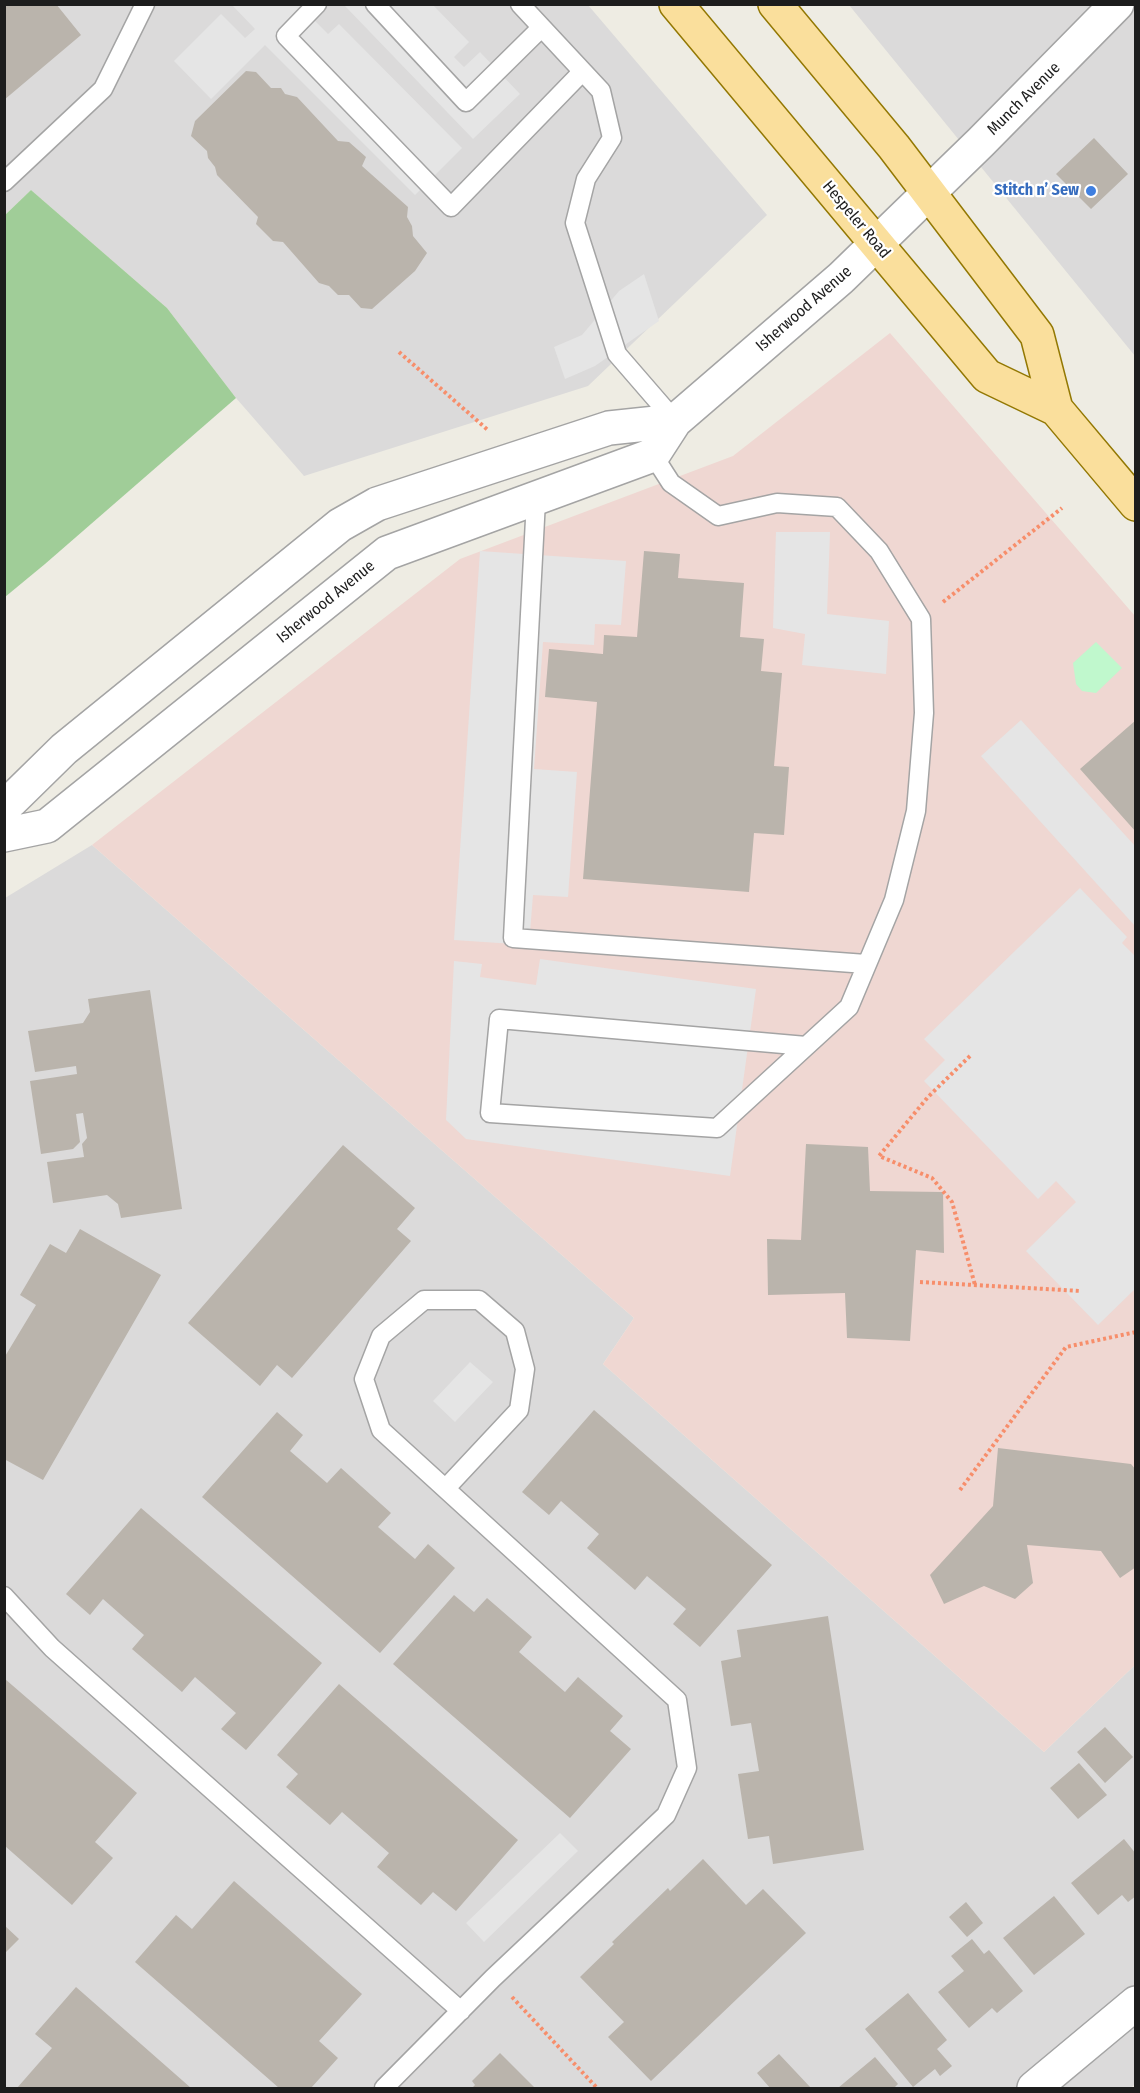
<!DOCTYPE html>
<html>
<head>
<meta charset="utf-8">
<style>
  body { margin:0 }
  #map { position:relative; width:1140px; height:2093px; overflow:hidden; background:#eeece3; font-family:"Fira Sans Condensed",sans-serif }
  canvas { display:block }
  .frame { position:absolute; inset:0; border:6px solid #1d1d1d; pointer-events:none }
</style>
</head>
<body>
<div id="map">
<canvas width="1140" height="2093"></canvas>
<div class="frame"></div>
</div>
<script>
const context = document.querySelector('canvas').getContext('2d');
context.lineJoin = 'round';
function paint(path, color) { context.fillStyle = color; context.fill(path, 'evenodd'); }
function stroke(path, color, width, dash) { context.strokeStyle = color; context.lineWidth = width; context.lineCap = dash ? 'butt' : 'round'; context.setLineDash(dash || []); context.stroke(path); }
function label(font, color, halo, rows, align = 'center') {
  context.font = font + ' "Fira Sans Condensed",sans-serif'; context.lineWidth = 4.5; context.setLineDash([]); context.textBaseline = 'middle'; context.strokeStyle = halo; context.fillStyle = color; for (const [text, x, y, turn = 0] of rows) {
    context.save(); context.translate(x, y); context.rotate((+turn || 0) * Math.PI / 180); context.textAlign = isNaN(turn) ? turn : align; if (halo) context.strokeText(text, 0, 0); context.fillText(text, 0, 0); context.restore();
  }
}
const residential = new Path2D(`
  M5 4 588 5 767 215 588 386 304 476 236 398 167 308 31 190 5 215Z
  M849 5H1135V356Z
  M92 845 634 1318 603 1364 1044 1752 1135 1665V2084L1131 2088H5V898Z`);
const commercial = new Path2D(`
  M890 333 1135 616V1665L1044 1752 603 1364 634 1318 92 845 460 559 733 456Z`);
const forest = new Path2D(`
  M31 190 167 308 236 398 45 564 5 597V215Z`);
const park = new Path2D(`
  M1096 642 1122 668 1096 693 1082 691 1076 684 1073 663Z`);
const parking = new Path2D(`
  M232 5H316L308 14 328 34 339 24 462 148 415 195 265 45 211 99 174 61 221 14 245 38 255 29Z
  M344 5H433L469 42 454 57 464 67 480 52 520 94 473 139Z
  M644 274 659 321 595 366 565 379 554 347 582 335 619 291Z
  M776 532H830L827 614 889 621 886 674 802 665 805 634 773 628Z
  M480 551 626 561 621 625 595 624 594 645 543 642 534 769 577 772 568 897 533 895 529 945 454 940Z
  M1021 720 1135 846V926L981 756Z
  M1080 888 1127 937 1122 943 1136 957 1135 1289 1098 1325 1026 1251 1076 1202 1056 1181 1038 1199 924 1081 945 1060 924 1039Z
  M540 959 756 989 730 1176 466 1139 446 1120 454 961 482 964 480 977 536 985Z
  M470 1362 493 1382 455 1422 433 1401Z
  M560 1833 578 1851 484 1942 466 1923Z`);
const building = new Path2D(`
  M4 4H56L81 35 4 100Z
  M246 71 256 72 271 88H281L285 94 297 97 338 141 349 142 366 157 362 166 408 207 407 217 412 226 413 236 427 253 415 271 372 309 361 308 349 295H338L329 286 319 283 283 242 273 241 256 224 258 217 217 175 215 167 208 158 207 151 191 136 195 121Z
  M1094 138 1128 174 1091 209 1056 174Z
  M644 551 680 554 678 578 744 583 740 637 764 639 761 671 782 673 774 766 789 767 784 835 754 833 749 892 583 879 597 702 545 697 549 649 603 654 604 635 637 637Z
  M1136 720V832L1080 769Z
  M150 990 182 1209 121 1218 118 1204 107 1195 53 1203 47 1162 84 1157 82 1144 87 1138 83 1113 76 1114 80 1142 73 1149 41 1154 30 1081 77 1074 76 1066 35 1072 28 1031 83 1023 90 1012 88 999Z
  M806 1144 868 1147 870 1191 943 1192 944 1253 916 1250 910 1341 847 1338 845 1293 768 1295 767 1239 801 1240Z
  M343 1145 415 1208 397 1229 411 1241 292 1378 277 1365 260 1386 188 1323Z
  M80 1229 161 1275 43 1480 4 1459V1358L36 1305 20 1295 50 1244 66 1253Z
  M594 1410 772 1565 700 1647 673 1624 686 1609 647 1576 635 1590 587 1548 599 1534 561 1501 549 1515 522 1492Z
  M277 1412 303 1435 290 1451 327 1483 341 1468 391 1513 378 1527 415 1559 428 1544 455 1568 380 1653 202 1497Z
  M998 1448 1131 1464 1136 1470V1567L1120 1578 1101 1551 1027 1545 1033 1583 1015 1599 984 1586 944 1604 930 1575 993 1506Z
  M141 1508 322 1663 246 1750 221 1729 236 1713 195 1677 182 1692 132 1649 144 1635 103 1599 90 1615 66 1594Z
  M454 1595 474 1612 487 1598 532 1637 519 1652 565 1692 578 1677 623 1716 610 1731 631 1749 570 1818 393 1664Z
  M828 1616 864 1850 773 1864 769 1836 748 1839 738 1774 759 1771 751 1723 731 1726 721 1661 741 1657 737 1630Z
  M5 1679 137 1793 95 1842 113 1858 72 1905 5 1846Z
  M339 1684 518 1840 456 1911 433 1892 421 1905 377 1867 389 1853 342 1812 330 1825 286 1787 298 1774 277 1755Z
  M1105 1727 1133 1757 1105 1783 1077 1752Z
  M1079 1763 1107 1795 1078 1819 1050 1788Z
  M1124 1839 1136 1854V1896L1128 1902 1122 1895 1098 1915 1071 1883Z
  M703 1859 746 1905 763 1889 806 1933 651 2081 608 2037 624 2022 580 1977 614 1944 612 1942 668 1888 670 1891Z
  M234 1881 362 1994 319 2041 338 2058 311 2088H279L135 1962 176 1915 192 1929Z
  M1054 1896 1085 1934 1034 1975 1003 1938Z
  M966 1902 983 1923 967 1937 949 1917Z
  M4 1925 19 1939 4 1954Z
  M972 1939 984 1954 989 1950 1023 1991 997 2013 992 2008 969 2028 938 1992 964 1971 951 1956Z
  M76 1987 191 2088H17L52 2048 35 2034Z
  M908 1993 947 2040 937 2049 952 2066 940 2076 935 2069 913 2087 865 2029Z
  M500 2053 535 2088H472L475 2085 472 2081Z
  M779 2054 811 2088H770L757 2073Z
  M875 2057 898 2084 894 2088H838Z`);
const path = new Path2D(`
  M399 352 489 431
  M943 602 1062 508
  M970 1056 928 1097 879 1156 932 1178 952 1202 975 1285
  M920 1282 1081 1291
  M960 1490 1066 1347 1136 1332
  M512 1997 597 2088`);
const lane = new Path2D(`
  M317 4 286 36 451 207 582 72
  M375 4 466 102 541 28
  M520 4 601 91 612 138 586 179 575 223 617 354 675 421
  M4 182 103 89 145 4
  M653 455 671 483 718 516 777 503 837 507 879 551 921 619 924 713 916 811 894 900 849 1007 717 1128 490 1113 499 1019 806 1046
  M536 500 513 938 866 964
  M4 1596 52 1648 461 2011
  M384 2088 493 1978 666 1815 687 1768 677 1700 381 1430 364 1379 381 1336 424 1300H479L515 1331 525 1369 519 1410 446 1488`);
const street = new Path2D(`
  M4 806 11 801 64 749 340 525 377 504 609 428 675 421
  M4 835 47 826 387 553 653 455 675 421 841 278 981 142 1117 4
  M1034 2088 1136 2003`);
const primary = new Path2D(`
  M676 4 987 376 1056 409 1136 504
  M775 4 894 147 1037 335 1056 409`);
const markers = [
  [1091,191,6,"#3f7fe0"]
];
const streetNames = [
  ["Munch Avenue",1024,99,-45],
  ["Hespeler Road",856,220,50],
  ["Isherwood Avenue",804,309,-41],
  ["Isherwood Avenue",326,602,-39]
];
const shopNames = [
  ["Stitch n’ Sew",1079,191]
];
paint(residential, '#dbdada');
paint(commercial, '#efd7d2');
paint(forest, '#a0cd98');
paint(park, '#c0f8cd');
paint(parking, '#e5e5e5');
paint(building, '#bab4ac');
stroke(lane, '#a4a4a4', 21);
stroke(street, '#a4a4a4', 36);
stroke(primary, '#937803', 36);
stroke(path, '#f78e6b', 4, [3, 3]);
stroke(lane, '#fff', 18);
stroke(street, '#fff', 33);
stroke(primary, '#fadf9c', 33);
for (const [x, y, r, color] of markers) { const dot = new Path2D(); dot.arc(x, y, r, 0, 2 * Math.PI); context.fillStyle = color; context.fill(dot); stroke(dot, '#fff', 2); }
label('16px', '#1d1d1d', '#fff', streetNames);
label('bold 16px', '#366cbe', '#fff', shopNames, 'right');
</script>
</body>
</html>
